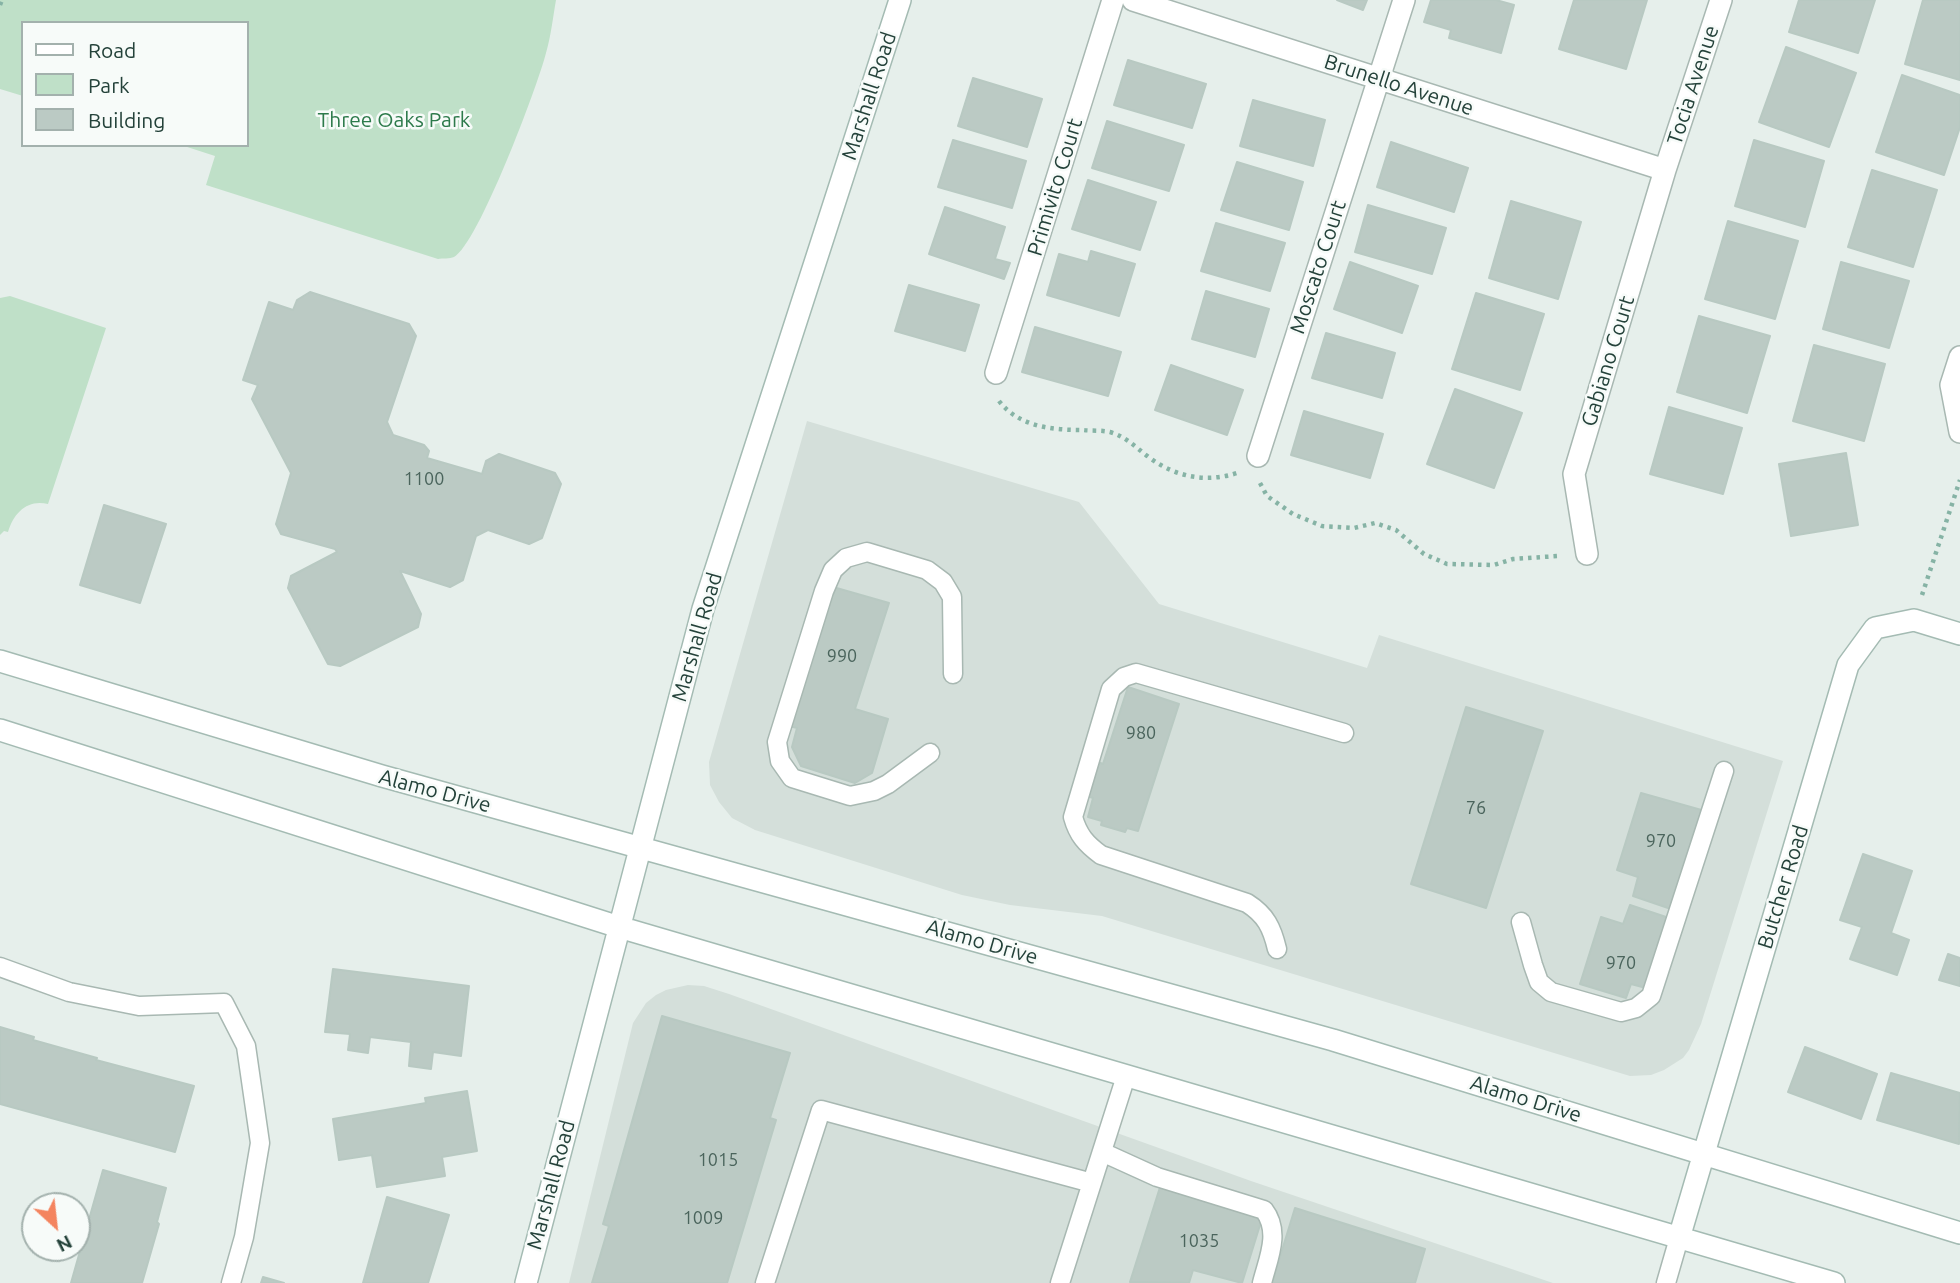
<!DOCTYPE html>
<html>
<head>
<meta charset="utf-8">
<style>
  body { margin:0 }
  #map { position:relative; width:1960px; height:1283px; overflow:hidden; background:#e6efeb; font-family:Ubuntu,sans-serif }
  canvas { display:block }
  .legend { position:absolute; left:21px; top:21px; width:228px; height:126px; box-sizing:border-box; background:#f7fbf9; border:2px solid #a3b1ad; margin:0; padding:9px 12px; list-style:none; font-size:21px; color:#24423a }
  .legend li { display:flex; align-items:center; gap:14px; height:35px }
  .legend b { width:35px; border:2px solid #a3b1ad }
  .north { position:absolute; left:21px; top:1192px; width:70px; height:70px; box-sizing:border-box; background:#f7fbf9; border:2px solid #a3b1ad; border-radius:50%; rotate:153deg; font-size:19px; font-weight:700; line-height:28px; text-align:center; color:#24423a }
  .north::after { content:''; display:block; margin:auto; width:24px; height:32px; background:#f4845f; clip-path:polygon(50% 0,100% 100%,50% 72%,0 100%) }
</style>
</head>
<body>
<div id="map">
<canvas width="1960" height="1283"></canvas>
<ul class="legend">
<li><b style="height:9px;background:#fff"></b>Road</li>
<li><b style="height:19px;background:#bfe0c8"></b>Park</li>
<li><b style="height:19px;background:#bbcac4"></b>Building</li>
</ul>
<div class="north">N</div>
</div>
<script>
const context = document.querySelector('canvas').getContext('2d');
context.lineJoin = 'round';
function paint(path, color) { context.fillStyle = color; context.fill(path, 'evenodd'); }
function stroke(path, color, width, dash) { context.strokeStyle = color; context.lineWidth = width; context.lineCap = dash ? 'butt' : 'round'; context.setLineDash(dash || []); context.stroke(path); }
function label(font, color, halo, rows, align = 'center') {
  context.font = font + ' Ubuntu,sans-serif'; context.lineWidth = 5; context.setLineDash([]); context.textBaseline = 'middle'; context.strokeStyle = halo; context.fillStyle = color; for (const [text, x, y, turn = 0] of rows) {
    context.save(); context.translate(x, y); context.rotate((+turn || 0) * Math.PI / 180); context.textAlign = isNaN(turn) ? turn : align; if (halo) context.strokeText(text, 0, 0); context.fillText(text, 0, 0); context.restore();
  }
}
const built = new Path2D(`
  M807 421 1079 502 1159 604 1367 668 1379 635 1783 761 1701 1024 1689 1050 1683 1058 1664 1070 1651 1075 1630 1076 1102 916 1010 905 962 895 755 830 732 818 719 802 710 785 709 762Z
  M688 985 704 986 729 994 1251 1181 1553 1283H569L633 1023 646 1003 656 995 666 990Z`);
const green = new Path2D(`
  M0 0H556C553 17 551 36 546 53 538 85 478 245 454 257 450 259 442 258 438 259L206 185 215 156 181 145H247V23H23V96L0 89Z
  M10 296 106 328 48 504C28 499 14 512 8 532L4 531 0 535V298Z`);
const building = new Path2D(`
  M1337 0H1367L1363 10Z
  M1431 0H1496L1514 5 1501 53 1449 38 1451 30 1424 22Z
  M1574 0H1647L1626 69 1559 49Z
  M1799 0H1875L1858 53 1789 32Z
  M1923 0H1960V80L1905 64Z
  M1786 47 1856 73 1829 147 1759 122Z
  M1128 60 1206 84 1192 128 1114 105Z
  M1902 75 1960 95V127L1944 175 1876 152Z
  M973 78 1042 99 1027 147 958 126Z
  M1253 100 1325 120 1313 166 1240 146Z
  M1107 121 1184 145 1169 191 1092 168Z
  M953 140 1026 161 1012 208 938 187Z
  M1754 140 1824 161 1805 227 1735 206Z
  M1391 142 1468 168 1454 212 1377 187Z
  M1237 162 1303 182 1289 230 1221 210Z
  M1872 170 1937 190 1913 267 1848 247Z
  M1088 180 1156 202 1140 250 1072 229Z
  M1511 201 1581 222 1558 299 1489 278Z
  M1368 205 1446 228 1432 274 1355 252Z
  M945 207 1005 227 995 259 1010 263 1004 279 929 254Z
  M1728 221 1798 241 1775 319 1705 299Z
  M1216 223 1285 243 1270 291 1201 271Z
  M1091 251 1135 264 1119 316 1047 295 1059 254 1088 262Z
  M1350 262 1418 286 1402 333 1334 309Z
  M1841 262 1909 281 1889 348 1823 329Z
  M909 285 979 305 965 351 895 331Z
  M1206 291 1269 309 1255 357 1192 339Z
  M310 292 409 324 416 336 387 422 393 435 424 445 429 451 427 458 482 474 486 461 499 454 555 473 561 484 542 538 529 544 488 530 476 536 463 580 450 587 400 571 421 614 418 627 340 666 328 664 288 588 291 576 337 552 335 549 281 534 276 524 291 473 252 399 258 385 243 380 269 302 293 310 297 300Z
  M1476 293 1544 314 1520 390 1452 369Z
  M1699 316 1770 336 1747 413 1677 392Z
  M1035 327 1121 352 1108 396 1022 372Z
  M1326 333 1395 353 1382 398 1312 378Z
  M1814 345 1885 364 1864 441 1793 421Z
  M1171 365 1243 390 1227 435 1155 410Z
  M1455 389 1522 413 1494 488 1427 464Z
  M1669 407 1742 428 1723 494 1650 474Z
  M1304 411 1383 434 1370 478 1291 455Z
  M1846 453 1858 525 1791 536 1779 464Z
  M104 505 166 524 140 603 80 585Z
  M833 587 889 603 855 709 888 719 872 773 855 783 801 766 792 747 797 728 789 726Z
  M1128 687 1179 704 1138 831 1127 828 1125 832 1101 825 1102 821 1088 817 1093 798 1087 796 1098 762 1103 764Z
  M1466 707 1543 731 1486 908 1411 884Z
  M1641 793 1705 811 1674 910 1633 896 1638 877 1617 870Z
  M1863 854 1912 871 1891 933 1909 940 1897 975 1850 959 1862 927 1840 920Z
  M1630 905 1672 919 1646 988 1631 984 1626 998 1580 984 1601 917 1623 924Z
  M1948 954 1960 958V986L1939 980Z
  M333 969 469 986 461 1056 433 1052 431 1069 409 1066 411 1042 370 1037 368 1053 348 1050 350 1034 325 1032Z
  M662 1016 790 1053 770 1118 776 1120 727 1283H592L609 1226 603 1224Z
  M0 1027 34 1037 33 1040 97 1058 96 1060 194 1086 175 1152 0 1104Z
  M1805 1047 1877 1074 1861 1119 1788 1092Z
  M1891 1073 1960 1093 1959 1144 1877 1120Z
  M467 1091 477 1151 442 1157 445 1176 377 1187 372 1155 339 1160 333 1119 426 1103 425 1098Z
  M103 1170 166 1188 157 1222 159 1224 142 1283H71Z
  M1162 1181 1264 1212 1242 1283 1193 1270 1189 1283 1130 1282Z
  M387 1197 449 1215 428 1283H363Z
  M1295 1208 1425 1249 1415 1283H1272Z
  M263 1277 284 1283H261Z`);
const path = new Path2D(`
  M0 5 2 0
  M999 401C1019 427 1052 430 1083 430 1091 431 1101 430 1110 432 1127 437 1136 448 1150 458 1176 477 1206 483 1237 473
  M1260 483 1267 496 1293 514 1322 526 1354 528 1375 523 1396 530 1424 554 1447 564 1494 565 1513 559 1558 556
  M1922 595 1960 480`);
const lane = new Path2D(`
  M930 753 888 784 874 791 850 796 792 778 780 761 777 742 824 591 833 570 846 558 867 552 927 570 943 582 952 597 953 674
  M1521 922 1533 965 1539 982 1551 992 1621 1012 1636 1008 1651 996 1724 771
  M1277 949C1272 928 1266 915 1247 903L1101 855C1086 844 1078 835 1073 817L1111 689 1124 677 1136 673 1344 733
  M0 967 69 992 139 1006 224 1003 246 1046 260 1143 244 1237 231 1283
  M1102 1152 1157 1177 1264 1210C1281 1232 1268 1259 1262 1283
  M765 1283 821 1110 1092 1183
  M1060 1283 1126 1076
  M1666 1283 1679 1238`);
const street = new Path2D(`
  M1133 0 1665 170
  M1960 357 1951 385 1960 432
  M996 373 1113 0
  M1258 456 1404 0
  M1587 554 1574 474 1665 170 1721 0`);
const secondary = new Path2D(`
  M0 661 382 776 1333 1040 1960 1233
  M0 730 619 927 1834 1283
  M1679 1238 1848 665 1875 628 1914 620 1960 634
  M526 1283 703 609 900 0`);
const numberNames = [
  ["1100",424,479],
  ["990",842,656],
  ["980",1141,733],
  ["76",1476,808],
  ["970",1661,841],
  ["970",1621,963],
  ["1015",718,1160],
  ["1009",703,1218],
  ["1035",1199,1241]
];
const streetNames = [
  ["Brunello Avenue",1399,85,18],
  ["Tocia Avenue",1693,85,-72],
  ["Marshall Road",869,96,-72],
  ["Primivito Court",1055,187,-73],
  ["Moscato Court",1318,267,-72],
  ["Gabiano Court",1608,361,-73],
  ["Marshall Road",697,637,-74],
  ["Alamo Drive",435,791,15],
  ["Butcher Road",1783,887,-73],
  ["Alamo Drive",982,942,16],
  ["Alamo Drive",1526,1099,17],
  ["Marshall Road",551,1185,-75]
];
const parkNames = [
  ["Three Oaks Park",394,120]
];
paint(built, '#d4dfda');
paint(green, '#bfe0c8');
paint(building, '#bbcac4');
stroke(building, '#b8c9c2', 2);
stroke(lane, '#a8b8b2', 21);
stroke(street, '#a8b8b2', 24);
stroke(secondary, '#a4bbb3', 24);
stroke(path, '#86b3a5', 4.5, [3.5, 5]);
stroke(lane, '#fff', 18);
stroke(street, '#fff', 21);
stroke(secondary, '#fff', 21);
label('18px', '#4a645c', null, numberNames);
label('21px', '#24423a', '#f7fbf9', streetNames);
label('21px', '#2d7a4b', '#f7fbf9', parkNames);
</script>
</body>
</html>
